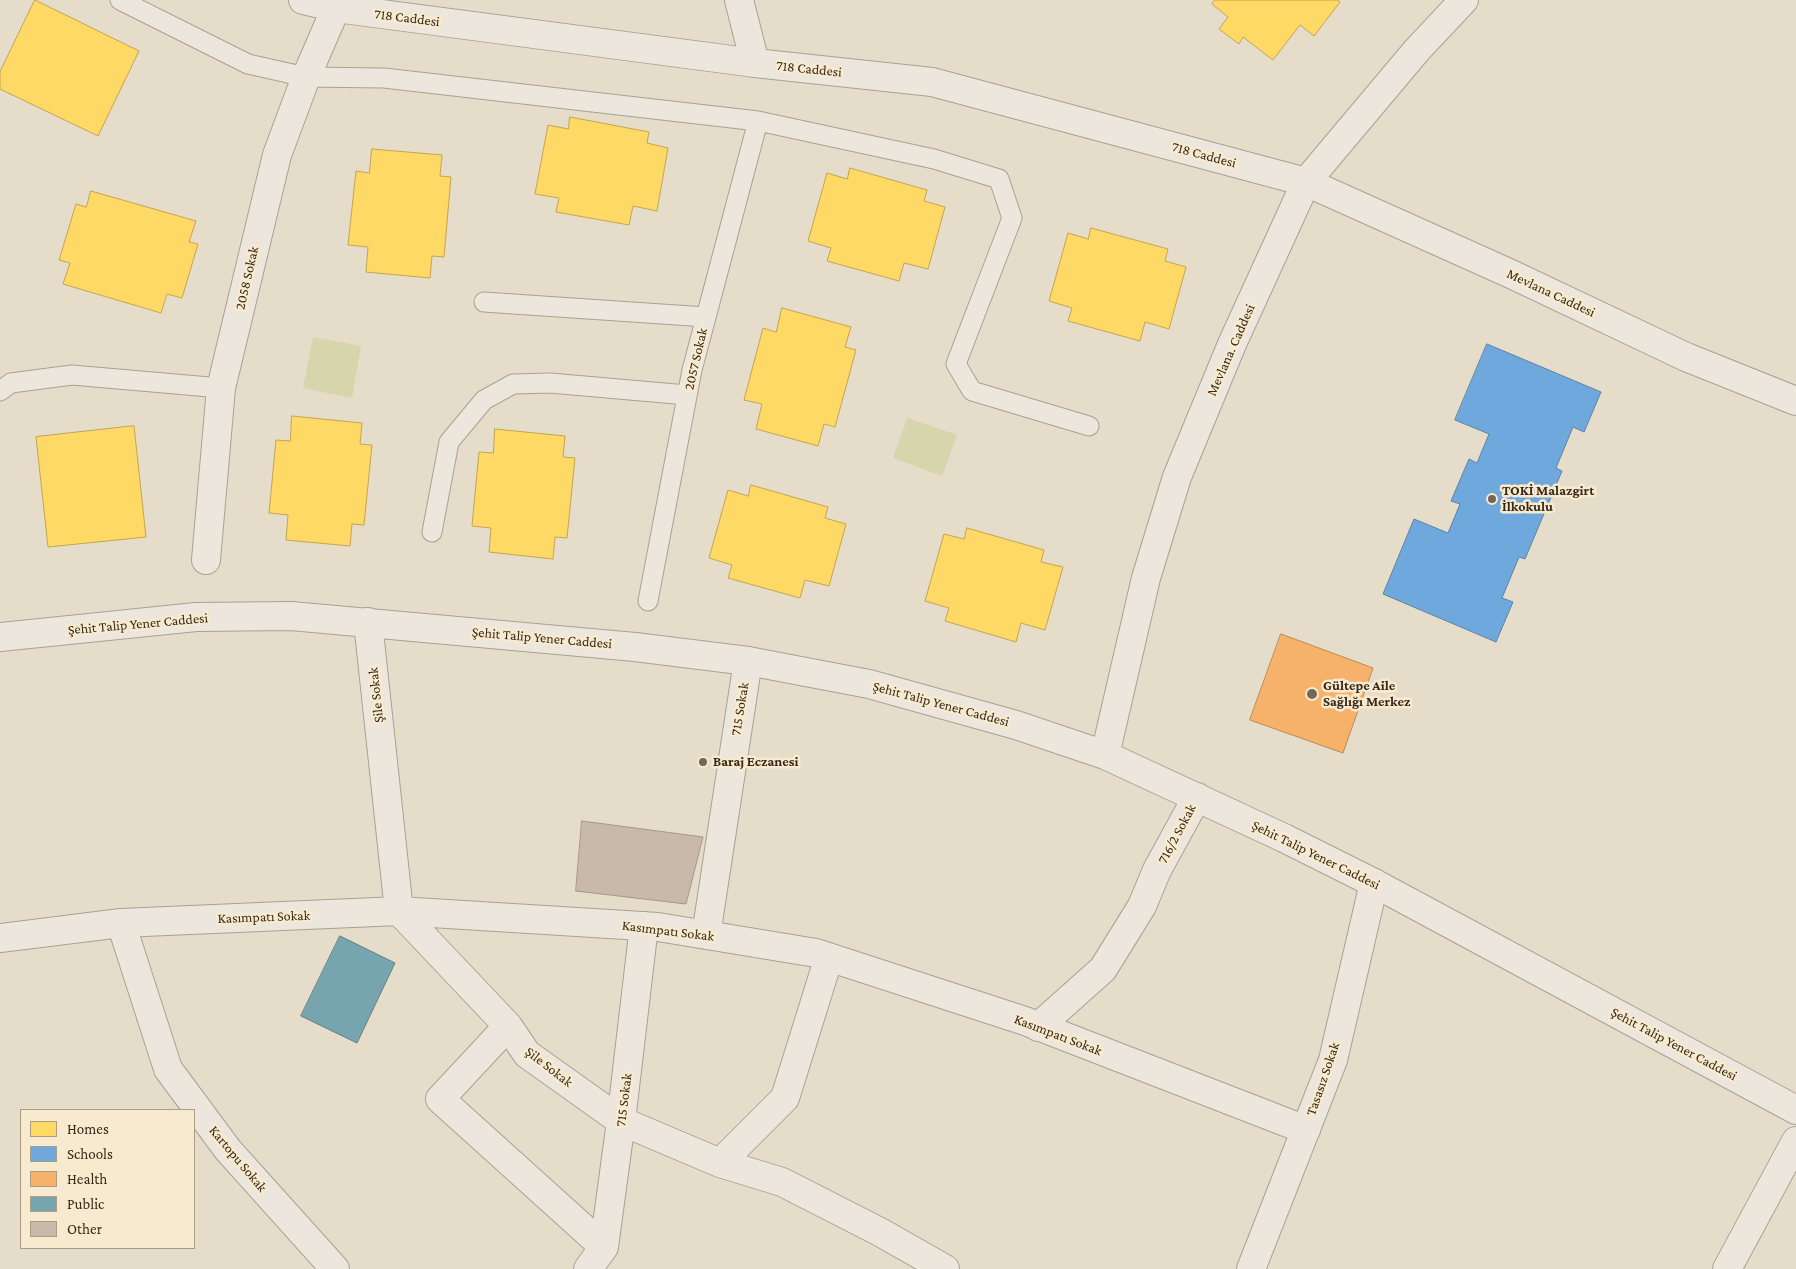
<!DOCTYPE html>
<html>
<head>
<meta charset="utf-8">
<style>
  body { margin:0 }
  #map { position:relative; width:1796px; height:1269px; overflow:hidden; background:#e5dcca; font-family:"Crimson Pro",serif }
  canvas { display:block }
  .legend { position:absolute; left:20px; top:1109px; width:175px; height:140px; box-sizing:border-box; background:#f8eace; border:1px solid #ab9c86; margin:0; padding:6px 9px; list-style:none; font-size:15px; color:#38281b }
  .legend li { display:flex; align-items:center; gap:10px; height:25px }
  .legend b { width:25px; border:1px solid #ab9c86 }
</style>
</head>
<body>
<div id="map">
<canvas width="1796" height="1269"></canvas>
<ul class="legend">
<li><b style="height:14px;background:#ffd966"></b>Homes</li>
<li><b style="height:14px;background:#6fa8dc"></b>Schools</li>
<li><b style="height:14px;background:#f6b26b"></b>Health</li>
<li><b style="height:14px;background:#76a5af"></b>Public</li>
<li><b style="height:14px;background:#c9b9aa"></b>Other</li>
</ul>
</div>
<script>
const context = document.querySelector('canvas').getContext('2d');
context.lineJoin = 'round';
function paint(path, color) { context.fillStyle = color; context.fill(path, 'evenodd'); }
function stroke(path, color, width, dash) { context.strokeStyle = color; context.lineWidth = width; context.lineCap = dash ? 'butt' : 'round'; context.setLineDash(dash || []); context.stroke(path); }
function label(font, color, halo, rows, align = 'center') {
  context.font = font + ' "Crimson Pro",serif'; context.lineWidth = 5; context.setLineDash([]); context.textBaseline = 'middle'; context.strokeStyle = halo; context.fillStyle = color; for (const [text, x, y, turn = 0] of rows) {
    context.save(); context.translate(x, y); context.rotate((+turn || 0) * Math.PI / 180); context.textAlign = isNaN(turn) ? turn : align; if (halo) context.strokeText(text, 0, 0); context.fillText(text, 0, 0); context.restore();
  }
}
const green = new Path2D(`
  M313 337 361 346 352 398 303 388Z
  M907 418 957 435 942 476 893 458Z`);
const homes = new Path2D(`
  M35 0 139 51 98 136 0 89V72Z
  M1215 0H1338L1340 2 1314 36 1300 25 1273 60 1243 37 1239 44 1219 29 1228 17 1212 4Z
  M570 117 649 132 647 143 668 148 657 211 633 206 629 225 556 212 559 198 535 194 548 125 568 129Z
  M372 149 442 155 440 176 451 177 444 257 432 256 430 278 366 272 368 247 348 245 356 171 369 173Z
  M850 168 927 190 924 201 945 207 928 269 904 263 899 281 827 261 831 248 808 241 827 173 847 179Z
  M91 191 196 221 189 242 198 244 182 298 167 294 161 313 63 284 70 263 59 260 76 204 86 207Z
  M1091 228 1168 249 1165 261 1186 267 1169 329 1145 322 1140 341 1068 321 1072 308 1049 301 1068 233 1088 239Z
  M782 308 851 327 845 347 856 350 835 427 824 424 818 446 756 429 762 404 744 400 763 328 776 332Z
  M292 416 362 423 360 444 372 445 364 525 352 524 350 546 286 540 288 515 269 513 276 440 290 441Z
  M134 426 146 537 48 547 36 437Z
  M495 429 565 436 563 457 575 458 567 538 555 537 553 559 489 552 491 528 472 526 479 452 493 453Z
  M751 485 828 507 825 518 846 524 829 586 805 580 800 598 728 578 732 565 709 558 728 490 748 496Z
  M967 528 1044 550 1041 562 1063 567 1045 630 1021 623 1016 642 945 621 949 608 925 601 944 534 964 539Z`);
const schools = new Path2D(`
  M1487 344 1601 392 1584 432 1573 427 1556 468 1562 471 1525 559 1519 557 1502 598 1513 602 1496 642 1383 594 1414 519 1448 533 1460 504 1451 501 1469 459 1477 463 1489 434 1455 420Z`);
const health = new Path2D(`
  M1281 634 1373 668 1343 753 1250 720Z`);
const public = new Path2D(`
  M340 936 395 963 357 1043 301 1016Z`);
const building = new Path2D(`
  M582 821 703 837 686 904 576 891Z`);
const service = new Path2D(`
  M120 0 248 64 306 77 384 78 758 121 934 159 999 179 1012 218 956 364 972 391 1089 426
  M484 302 706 317
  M0 391 11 383 72 375 221 388
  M432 532 449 442 484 400 513 384 550 383 687 395
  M648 601 692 370 758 121`);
const minor = new Path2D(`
  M739 0 755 63
  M206 560 221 388 277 155 306 77 336 8
  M368 622 399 911 508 1026 527 1054 621 1121 720 1163 782 1182 880 1232 945 1269
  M121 923 168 1069 228 1150 335 1269
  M706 935 748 661
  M0 938 121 923 399 911 658 927 816 953 1025 1021 1306 1130
  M508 1026 440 1099 604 1247
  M1038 1027 1103 969 1142 906 1157 870 1197 797
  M720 1163 785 1098 829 957
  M588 1269 604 1247 621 1121 644 926
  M1251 1269 1333 1060 1374 883
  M1727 1269 1796 1141`);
const tertiary = new Path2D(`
  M303 0 336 8 755 63 932 82 1306 182 1511 274 1686 357 1796 401
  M0 637 196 617 291 616 635 647 748 661 869 684 1016 725 1105 755 1284 838 1374 883 1796 1110
  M1105 755 1146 578 1177 477 1232 344 1306 182 1417 50 1464 0`);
const markers = [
  [1492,499,5,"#756758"],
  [1312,694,6,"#756758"],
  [703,762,5,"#756758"]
];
const streetNames = [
  ["718 Caddesi",407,18,7],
  ["718 Caddesi",809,69,6],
  ["718 Caddesi",1204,155,15],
  ["2058 Sokak",247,278,-77],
  ["Mevlana Caddesi",1551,293,25],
  ["Mevlana. Caddesi",1231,350,-66],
  ["2057 Sokak",696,359,-77],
  ["Şehit Talip Yener Caddesi",138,624,-5],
  ["Şehit Talip Yener Caddesi",542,638,5],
  ["Şile Sokak",376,695,-96],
  ["Şehit Talip Yener Caddesi",941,704,15],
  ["715 Sokak",740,709,-81],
  ["716/2 Sokak",1177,834,-62],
  ["Şehit Talip Yener Caddesi",1316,855,26],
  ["Kasımpatı Sokak",264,917,-2],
  ["Kasımpatı Sokak",668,931,7],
  ["Kasımpatı Sokak",1058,1035,21],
  ["Şehit Talip Yener Caddesi",1674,1044,28],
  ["Şile Sokak",549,1067,38],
  ["Tasasız Sokak",1323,1079,-71],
  ["715 Sokak",624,1100,-83],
  ["Kartopu Sokak",238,1159,50]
];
const poiNames = [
  ["TOKİ Malazgirt",1502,491],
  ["İlkokulu",1502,507],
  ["Gültepe Aile",1323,686],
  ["Sağlığı Merkez",1323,702],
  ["Baraj Eczanesi",713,762]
];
paint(green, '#d6d5ab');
paint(homes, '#ffd966');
stroke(homes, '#c3a450', 1);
paint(schools, '#6fa8dc');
stroke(schools, '#5e82a2', 1);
paint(health, '#f6b26b');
stroke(health, '#bd8953', 1);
paint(public, '#76a5af');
stroke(public, '#638083', 1);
paint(building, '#c9b9aa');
stroke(building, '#a59789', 1);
stroke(service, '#aaa193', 21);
stroke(minor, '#aaa193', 30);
stroke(tertiary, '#aaa193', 30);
stroke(service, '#ece6dc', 19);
stroke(minor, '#ece6dc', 28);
stroke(tertiary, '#ece6dc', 28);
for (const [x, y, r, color] of markers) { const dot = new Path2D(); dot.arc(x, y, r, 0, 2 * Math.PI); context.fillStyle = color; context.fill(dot); stroke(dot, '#f8eace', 2); }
label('14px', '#38281b', '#f8eace', streetNames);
label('bold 14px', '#38281b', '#f8eace', poiNames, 'left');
</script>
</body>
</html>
